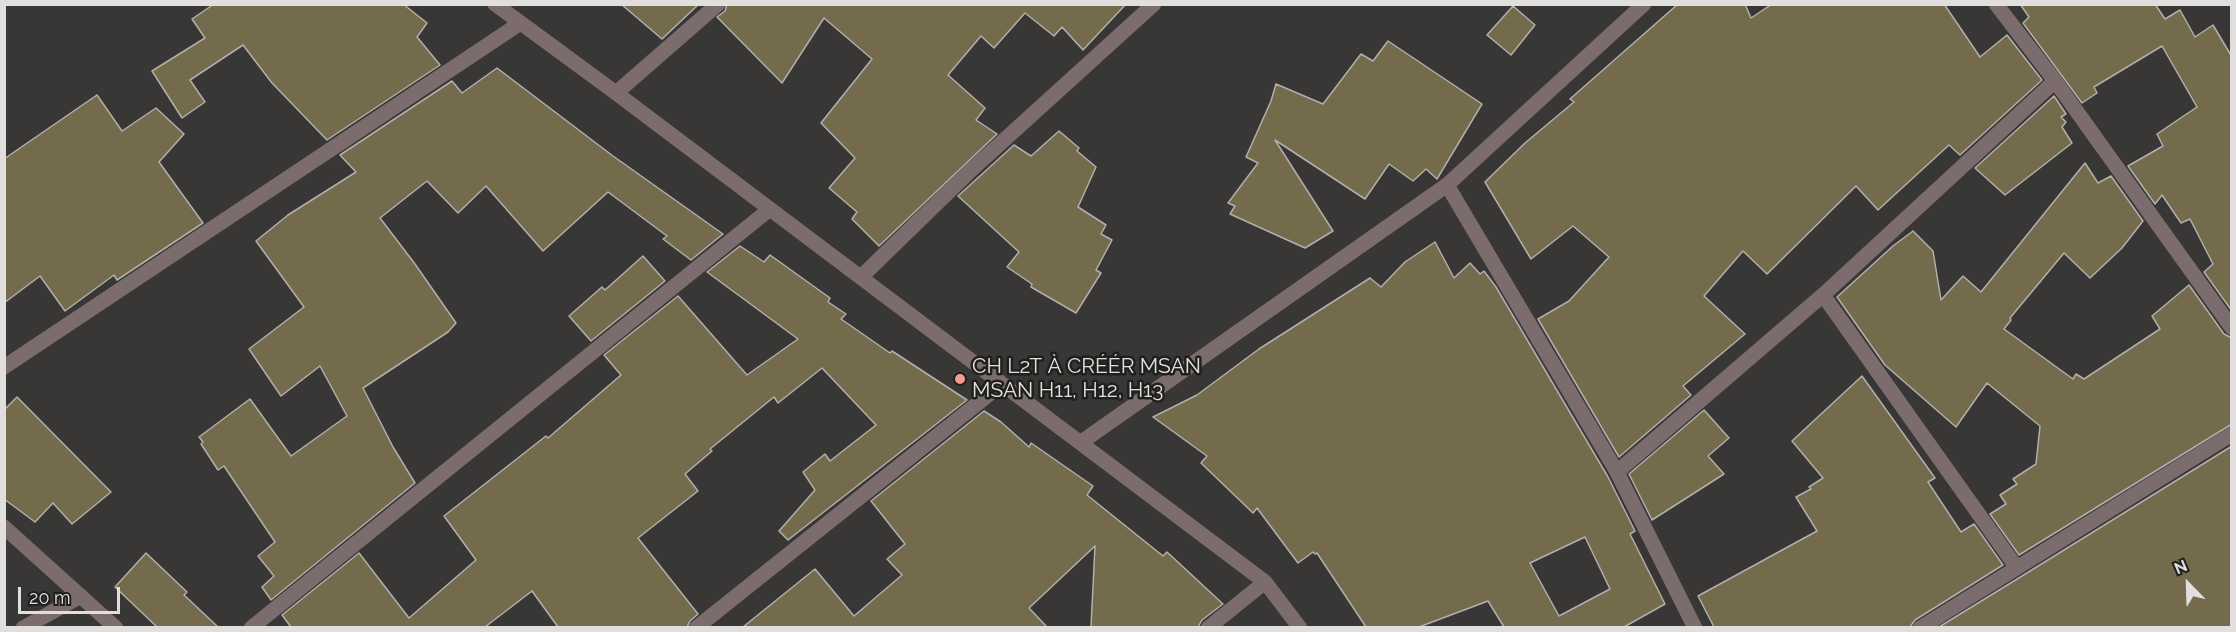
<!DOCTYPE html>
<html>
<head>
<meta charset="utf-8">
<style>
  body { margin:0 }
  #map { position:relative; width:2236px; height:632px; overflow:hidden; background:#383735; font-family:Raleway,sans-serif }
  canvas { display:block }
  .frame { position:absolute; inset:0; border:6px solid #e0dfde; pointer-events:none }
  .north { position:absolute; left:2158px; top:554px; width:60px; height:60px; -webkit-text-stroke:4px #1f1f1d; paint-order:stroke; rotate:337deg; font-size:16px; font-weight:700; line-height:24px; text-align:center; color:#e0dfde }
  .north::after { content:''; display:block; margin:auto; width:21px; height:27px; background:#e0dfde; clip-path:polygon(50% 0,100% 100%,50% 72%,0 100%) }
  .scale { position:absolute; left:18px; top:587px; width:102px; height:27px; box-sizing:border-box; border:3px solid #e0dfde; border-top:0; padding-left:8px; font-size:18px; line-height:21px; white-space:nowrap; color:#e0dfde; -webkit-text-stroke:4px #1f1f1d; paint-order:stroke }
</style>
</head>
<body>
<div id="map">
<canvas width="2236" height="632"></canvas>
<div class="frame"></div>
<div class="north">N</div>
<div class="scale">20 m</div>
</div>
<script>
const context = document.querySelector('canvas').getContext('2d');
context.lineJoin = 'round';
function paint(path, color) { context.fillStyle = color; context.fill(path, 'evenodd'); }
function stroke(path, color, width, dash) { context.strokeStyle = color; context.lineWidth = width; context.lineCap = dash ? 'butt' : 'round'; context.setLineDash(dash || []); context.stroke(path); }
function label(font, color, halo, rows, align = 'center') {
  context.font = font + ' Raleway,sans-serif'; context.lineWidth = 5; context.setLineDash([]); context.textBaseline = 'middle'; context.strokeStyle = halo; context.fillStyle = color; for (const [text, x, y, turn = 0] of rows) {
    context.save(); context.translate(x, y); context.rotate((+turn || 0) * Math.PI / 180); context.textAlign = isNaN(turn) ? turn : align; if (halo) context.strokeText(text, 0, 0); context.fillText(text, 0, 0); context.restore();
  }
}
const building = new Path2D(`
  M214 4H403L427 23 417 37 440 65 327 140 272 83 243 45 190 80 205 102 182 118 152 71 205 38 192 19Z
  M621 4H699L662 39Z
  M727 4H1126L1083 50 1062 27 1054 36 1025 13 994 48 981 36 948 75 985 108 976 120 997 134 879 246 852 219 857 212 829 188 855 158 821 123 872 59 824 18 782 83 717 17 725 11Z
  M1678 4H1745L1751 18 1772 4H1944L1980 57 2007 35 2042 80 1960 155 1949 145 1878 210 1856 186 1767 274 1743 251 1704 296 1745 334 1683 386 1691 395 1619 457 1538 319 1569 301 1609 257 1573 226 1531 259 1485 182 1525 143 1574 102 1570 99Z
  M2020 4H2155L2165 19 2180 10 2195 37 2213 25 2232 57V311L2204 272 2213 264 2190 219 2181 223 2162 195 2155 204 2128 166 2163 146 2157 134 2197 107 2162 46 2094 87 2097 93 2082 103 2023 23 2029 17Z
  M1513 6 1535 25 1511 55 1487 35Z
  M1388 41 1482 104 1437 179 1426 169 1413 181 1389 164 1365 199 1275 140 1333 231 1305 248 1230 214 1235 206 1228 203 1258 163 1246 157 1271 101 1276 84 1323 104 1361 54 1373 61Z
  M497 68 613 156 723 234 691 260 663 239 667 236 608 192 543 251 486 186 458 213 427 181 380 218 415 264 456 323 448 332 363 388 393 447 415 483 271 600 262 587 274 576 258 556 275 542 224 466 218 470 201 444 203 442 199 437 250 399 291 456 347 416 320 366 281 396 249 349 304 307 256 241 288 215 356 172 340 155 452 81 462 93Z
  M97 95 122 131 156 108 184 134 159 162 203 223 117 280 114 275 65 311 40 276 4 303V159Z
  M2054 96 2066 114 2061 117 2066 122 2062 127 2072 143 2005 195 1975 168Z
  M1059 131 1079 148 1077 151 1096 167 1078 207 1106 225 1101 234 1112 240 1096 270 1101 273 1076 313 1031 287 1032 284 1007 267 1019 252 958 196 1014 145 1031 156Z
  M2085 163 2098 183 2111 176 2143 221 2122 248 2090 278 2064 253 2010 318 2011 320 2004 329 2073 379 2076 374 2084 379 2160 329 2152 316 2189 285 2224 334 2232 338V424L2019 555 1990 514 2006 504 2000 495 2017 484 2013 479 2036 464 2040 426 1987 383 1956 427 1885 365 1837 297 1893 246 1913 231 1933 251 1941 300 1963 276 1981 292Z
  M1435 242 1454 278 1470 263 1480 274 1484 271 1496 287 1608 477 1635 531 1630 534 1665 604 1624 627H1504L1488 601 1419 627H1366L1317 553 1315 554 1313 552 1298 563 1257 508 1253 513 1201 463 1207 456 1153 417 1197 395 1259 349 1370 278 1381 287 1405 262ZM1585 537 1610 589 1559 616 1530 563Z
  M740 246 764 262 770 255 830 298 828 302 846 314 841 319 890 353 892 351 967 400 788 540 779 531 815 490 803 472 825 454 830 461 876 425 822 368 778 403 774 397 710 449 712 451 685 474 698 491 638 538 698 614 690 621 687 627H558L532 591 485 627H291L282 615 359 553 409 618 476 560 444 516 546 436 548 438 621 375 604 355 678 296 747 375 798 339 707 272Z
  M643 256 665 281 591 341 569 316 602 287 605 290Z
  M1862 376 1935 478 1928 482 1961 532 1974 524 2003 565 1915 620 1910 627H1714L1698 596 1817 531 1796 497 1811 489 1809 487 1823 478 1792 441Z
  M17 397 111 492 72 524 53 503 35 522 4 499V410Z
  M1704 410 1729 438 1708 456 1724 474 1652 520 1629 474Z
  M984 411 1001 422 1029 447 1031 443 1093 486 1087 495 1163 556 1167 552 1223 604 1202 620 1198 627H1091L1095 546 1029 608 1047 627H743L815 569 854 616 902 575 887 559 905 544 871 501Z
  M2232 446V627H1939L2022 576Z
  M146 553 187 592 184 595 218 627H157L115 587Z`);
const minor = new Path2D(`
  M495 4 616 93 1265 582 1300 628
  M1996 4 2055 81 2232 328
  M616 93 718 4
  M1447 185 1617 472 1695 628
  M861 277 970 171 1154 4
  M1823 295 2017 568
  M4 367 519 24
  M1080 443 1447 185 1644 4
  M1617 472 1823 295 2055 81
  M4 527 116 628
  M23 628 81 596
  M251 628 770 209
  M696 628 1002 384
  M1208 628 1265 582
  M1920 628 2232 434`);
const markers = [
  [960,379,6,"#f59c92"]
];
const poiNames = [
  ["CH L2T À CRÉÉR MSAN",972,367],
  ["MSAN H11, H12, H13",972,391]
];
paint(building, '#746b4c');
stroke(building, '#b1b0ae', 1.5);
stroke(minor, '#7d6c6d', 15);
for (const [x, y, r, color] of markers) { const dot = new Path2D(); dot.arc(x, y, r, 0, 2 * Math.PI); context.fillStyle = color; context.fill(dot); stroke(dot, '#1f1f1d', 2); }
label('21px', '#e0dfde', '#1f1f1d', poiNames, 'left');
</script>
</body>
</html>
